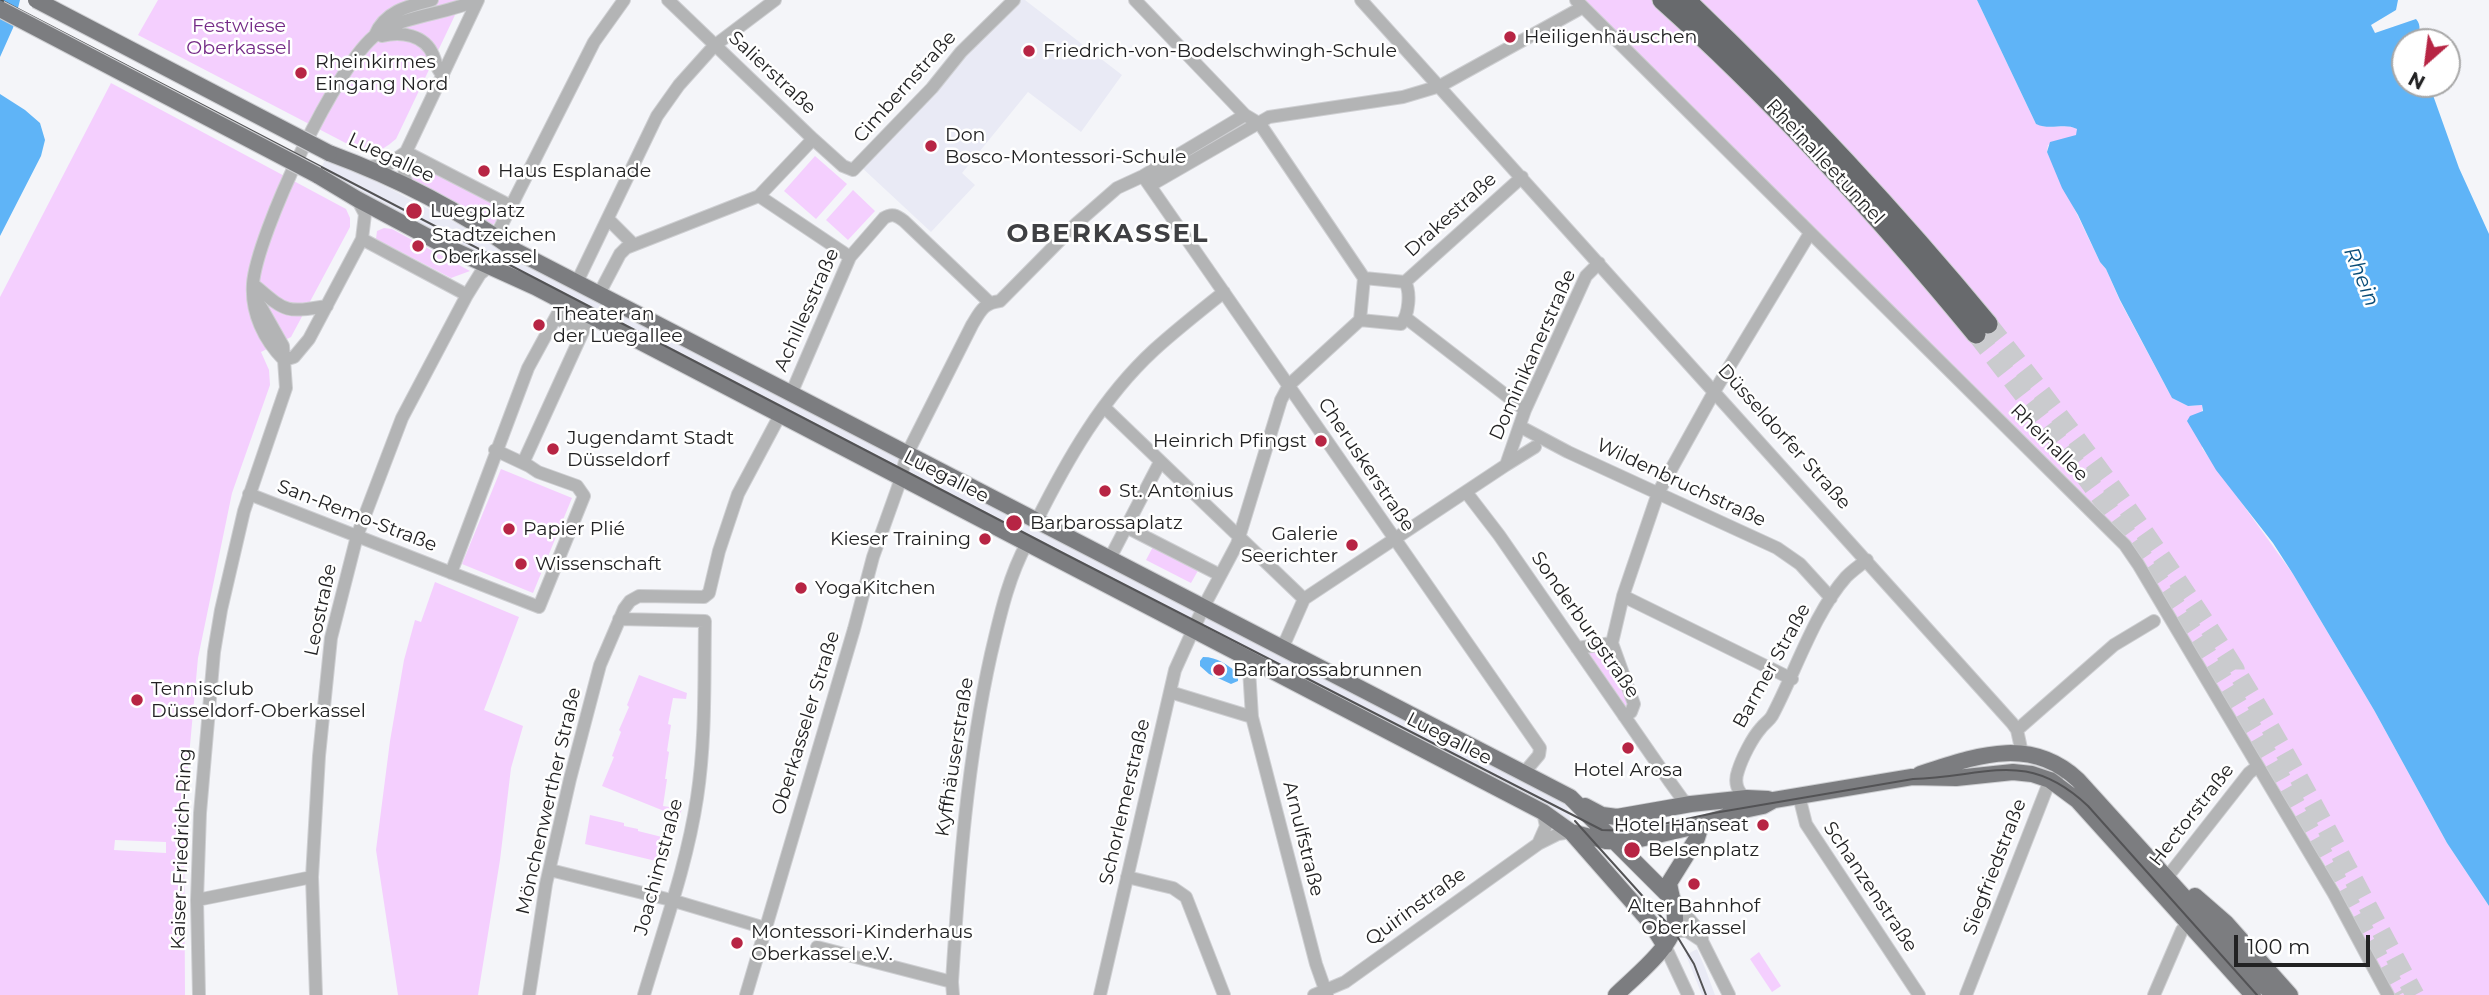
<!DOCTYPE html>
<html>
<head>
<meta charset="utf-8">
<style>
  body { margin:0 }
  #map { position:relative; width:2489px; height:995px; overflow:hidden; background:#f4f5f9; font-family:Montserrat,sans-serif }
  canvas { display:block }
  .north { position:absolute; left:2391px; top:28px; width:70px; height:70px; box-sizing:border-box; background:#fff; border:2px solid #a7a7a7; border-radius:50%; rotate:208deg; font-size:19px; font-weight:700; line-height:28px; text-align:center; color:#222223 }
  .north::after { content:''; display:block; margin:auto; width:24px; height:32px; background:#b72544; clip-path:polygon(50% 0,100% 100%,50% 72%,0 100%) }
  .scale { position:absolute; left:2234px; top:935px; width:136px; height:32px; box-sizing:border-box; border:4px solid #222223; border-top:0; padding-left:9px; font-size:21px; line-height:24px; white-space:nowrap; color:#222223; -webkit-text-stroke:5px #fff; paint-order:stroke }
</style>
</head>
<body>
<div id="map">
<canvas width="2489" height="995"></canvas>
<div class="north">N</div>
<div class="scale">100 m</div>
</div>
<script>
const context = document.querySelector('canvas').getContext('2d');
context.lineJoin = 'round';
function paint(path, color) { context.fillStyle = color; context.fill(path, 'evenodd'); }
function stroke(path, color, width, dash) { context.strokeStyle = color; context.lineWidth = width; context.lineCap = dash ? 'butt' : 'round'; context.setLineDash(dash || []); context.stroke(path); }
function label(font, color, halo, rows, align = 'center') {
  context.font = font + ' Montserrat,sans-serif'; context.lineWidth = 5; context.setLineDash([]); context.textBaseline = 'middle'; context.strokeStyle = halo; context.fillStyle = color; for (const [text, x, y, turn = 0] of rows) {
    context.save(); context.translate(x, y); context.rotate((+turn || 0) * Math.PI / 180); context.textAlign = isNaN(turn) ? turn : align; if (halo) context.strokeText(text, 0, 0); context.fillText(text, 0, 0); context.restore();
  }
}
const built = new Path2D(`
  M1015 0H1025L1122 75 1081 132 1028 92 962 173 975 185 931 232 859 165Z
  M327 156 1565 800 1571 821 335 179 320 170Z
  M1697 949 1705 968 1715 995H1702L1686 955Z`);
const green = new Path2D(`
  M158 0H458L456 13 396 139C384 149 377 154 361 151L138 35Z
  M1581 0H1977L2036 124C2049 130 2065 123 2077 129V135L2048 145 2047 152 2100 262 2106 269 2120 301 2172 398 2188 406 2202 405V448L2293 574 2374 710 2447 843 2489 906V995H2394L2343 895 2135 549Z
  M111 83 346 209 350 218V227L291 337 261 352 269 370 270 385 232 493 198 658 184 811 185 995H0V297ZM115 840 166 842V853L114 850Z
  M815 156 847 184 816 219 784 191Z
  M418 164 499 206C501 213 497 221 492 226L407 178 412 168Z
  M853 190 875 211 848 240 826 220Z
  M384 228 392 229 470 271 451 278 376 239 377 231Z
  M501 469 572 498 533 593 462 564Z
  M1155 543 1200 567 1191 583 1146 560Z
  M435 582 519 617 484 710 523 726 511 768 500 860 478 995H398L376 850 390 741 404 660 415 620 421 622Z
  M1607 647 1633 704 1625 710 1587 651Z
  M639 675 687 693 686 699 673 698 668 724 671 725 667 751 669 752 665 779H667L663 806 682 809 679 817 602 786 614 757 612 756 621 732 619 730 629 707 627 705Z
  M590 815 624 823V826L638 829V831L662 837 656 861 585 844Z
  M1759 952 1781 986 1772 992 1750 959Z`);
const water = new Path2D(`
  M0 0H20L13 28 0 57Z
  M1977 0H2398L2396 10 2371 25 2375 33 2416 19C2422 25 2419 34 2417 42H2405V84H2429L2459 168 2489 234V906L2447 843 2374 710 2293 574 2273 543 2216 470 2187 421 2190 416 2203 411 2202 405 2188 406 2172 398 2120 300 2106 269 2100 262 2078 215 2062 188 2047 152 2050 142 2076 135 2077 129C2064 122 2051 131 2036 124Z
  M0 94 25 110 40 123 45 140 41 156 0 236Z
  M1203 657C1218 657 1227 665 1238 673V681L1231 684 1209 674 1200 666V661Z`);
const highwayTunnel = new Path2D(`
  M1988 324C2076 435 2160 549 2235 669 2301 775 2356 886 2415 995
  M1976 334C2060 441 2143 550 2215 666 2281 772 2339 884 2399 995`);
const minor = new Path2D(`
  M668 0 813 139 843 166 853 170 932 88 961 52 1014 0
  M1135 0 1245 115 1260 124 1364 278
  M1361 0 2012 723 2017 730 2022 753
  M1576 0 2125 545 2138 564 2334 894 2388 995
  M375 35C385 11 408 6 432 0
  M382 36C401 31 425 35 433 55 438 66 434 65 443 76
  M406 152 511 206
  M369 167 389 164 406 152
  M1143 176 1540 748 1539 755 1523 774
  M1151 185 1269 117 1403 97 1440 86 1583 7
  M410 189 404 177 406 152 478 0
  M759 196 850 257
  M608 219 633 244
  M496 236 594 42 624 0
  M362 239 467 295
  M1364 278 1405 282C1411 292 1409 315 1401 324L1360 320Z
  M577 282 657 116 679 85 714 46 775 0
  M1405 282 1522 177
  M253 284C286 312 284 313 327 306
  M599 294 620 254 626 248 759 196 813 139
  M556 318 582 331
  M1406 318 1525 410
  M284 360C264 340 251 313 253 284 256 236 338 61 377 34 408 14 444 15 477 0
  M284 360 294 357 309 339 362 239 365 214 357 199
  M791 394 850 257 884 218C892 213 896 215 904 221L989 302
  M1104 407 1304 599
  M1521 427 1568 452 1777 548 1800 564 1831 598
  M523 463 590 316
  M1506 465 1535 447
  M1466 492 1499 535 1670 782 1683 800 1691 804
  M249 494 539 607 584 496 577 486 538 472 529 466 495 450
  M1036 522C1067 460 1102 398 1154 350 1176 330 1200 311 1224 292
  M1126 527 1220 575
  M1109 560 1160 462
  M451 573 528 368 564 302
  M1623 596 1792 679
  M619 619 705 621C704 680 706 739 697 798 687 865 663 930 644 995
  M1612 643 1634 704 1631 712 1624 716
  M1278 647 1286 640 1304 599 1506 465 1525 410 1586 276 1599 263
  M1577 648 1612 643 1623 596 1658 493 1714 392 1810 233
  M1249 669 1252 717 1316 964 1327 995
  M1170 692 1252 717
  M2017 730 2114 645 2154 621
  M1799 796 1806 824 1919 995
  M1747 798C1737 793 1734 782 1738 771 1742 758 1752 738 1761 728 1765 723 1769 721 1772 716 1795 673 1814 613 1846 577 1852 571 1860 565 1867 560
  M1538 844 1546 826 1543 812
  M550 870 671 900 765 928
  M1127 877 1173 888 1186 897 1224 995
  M2161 885 2249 773 2258 766
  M197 900 312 877
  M1674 901 1702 934V941L1729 995
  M1674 931H1687L1702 941
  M1665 946 1688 995
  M817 947 952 982 953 995
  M952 982C959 871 967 762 991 654 1000 616 1008 578 1027 543
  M199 995 197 900 200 813 214 652 221 610 244 511 286 388 283 346 261 307 254 299
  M316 995 312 877 319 756 331 638 357 536 402 418 467 295 480 274 491 265
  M529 995 546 884 570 779 600 665 624 609 630 601 639 596 704 597 709 593 719 551 738 494 780 415
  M746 995 854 629 873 557 898 487 907 454 972 325C980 312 983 303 1000 301L1077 223 1117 188 1143 176 1245 115
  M1100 995 1175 670 1203 608 1237 544 1281 400 1289 385 1360 320
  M1314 995 1345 982 1538 844 1558 834 1571 832
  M1966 995 2050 780 2057 777
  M2154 995 2182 930 2189 924`);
const major = new Path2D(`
  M329 153C394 177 459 210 516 251L1570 797 1674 901
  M317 175 357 199 449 248 535 287 1543 812 1571 832 1650 922 1665 946
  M1920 774C1976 756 2030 735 2078 780L2273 995
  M1585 806 1602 815 1617 817 1691 804 1747 798 1768 799
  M1571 832 1606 841 1627 842 1701 825 1744 810 1763 806 1774 800 1912 777 1956 778 2013 772 2032 774 2050 780 2077 800 2253 995
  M2195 896 2226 923 2290 995
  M1616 995C1633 978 1674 946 1675 922 1676 909 1671 897 1669 883L1697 838 1701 825`);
const highway = new Path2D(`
  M1662 0C1776 102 1879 216 1976 334
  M1686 0C1793 102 1893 209 1988 324`);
const tram = new Path2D(`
  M1 0 1059 551 1602 830 1631 831 1714 813 1913 779C1987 777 2026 748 2088 806L2257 995
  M1575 821 1674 931 1694 964 1706 995`);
const majorBridge = new Path2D(`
  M36 0 329 153
  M0 9 317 175`);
const markers = [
  [1510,37,7,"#b72544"],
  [1029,51,7,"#b72544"],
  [301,73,7,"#b72544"],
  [931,146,7,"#b72544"],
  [484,171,7,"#b72544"],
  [414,211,9,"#b72544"],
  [418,246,7,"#b72544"],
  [539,325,7,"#b72544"],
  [1321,441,7,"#b72544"],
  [553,449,7,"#b72544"],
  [1105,491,7,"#b72544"],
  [1014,523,9,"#b72544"],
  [509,529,7,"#b72544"],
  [985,539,7,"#b72544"],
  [1352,545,7,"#b72544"],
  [521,564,7,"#b72544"],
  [801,588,7,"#b72544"],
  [1219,670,7,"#b72544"],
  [137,700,7,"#b72544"],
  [1628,748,7,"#b72544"],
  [1763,825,7,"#b72544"],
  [1632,850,9,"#b72544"],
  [1694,884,7,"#b72544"],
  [737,943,7,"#b72544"]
];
const parkNames = [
  ["Festwiese",239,26],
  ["Oberkassel",239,48]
];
const poiNames = [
  ["Heiligenhäuschen",1524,37],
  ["Friedrich-von-Bodelschwingh-Schule",1043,51],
  ["Rheinkirmes",315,62],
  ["Eingang Nord",315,84],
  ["Don",945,135],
  ["Bosco-Montessori-Schule",945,157],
  ["Haus Esplanade",498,171],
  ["Luegplatz",430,211],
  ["Stadtzeichen",432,235],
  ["Oberkassel",432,257],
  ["Theater an",553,314],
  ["der Luegallee",553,336],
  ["Jugendamt Stadt",567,438],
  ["Düsseldorf",567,460],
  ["Heinrich Pfingst",1307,441,"right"],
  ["St. Antonius",1119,491],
  ["Barbarossaplatz",1030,523],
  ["Papier Plié",523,529],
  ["Galerie",1338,534,"right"],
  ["Seerichter",1338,556,"right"],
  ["Kieser Training",971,539,"right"],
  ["Wissenschaft",535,564],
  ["YogaKitchen",815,588],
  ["Barbarossabrunnen",1233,670],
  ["Tennisclub",151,689],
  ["Düsseldorf-Oberkassel",151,711],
  ["Hotel Arosa",1628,770,"center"],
  ["Hotel Hanseat",1749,825,"right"],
  ["Belsenplatz",1648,850],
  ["Alter Bahnhof",1694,906,"center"],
  ["Oberkassel",1694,928,"center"],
  ["Montessori-Kinderhaus",751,932],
  ["Oberkassel e.V.",751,954]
];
const streetNames = [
  ["Salierstraße",772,73,43],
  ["Cimbernstraße",905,87,-48],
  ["Luegallee",391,158,25],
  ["Rheinalleetunnel",1825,162,47],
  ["Drakestraße",1451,215,-42],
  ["Achillesstraße",807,310,-66],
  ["Dominikanerstraße",1533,355,-66],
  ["Düsseldorfer Straße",1784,437,48],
  ["Rheinallee",2049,443,45],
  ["Cheruskerstraße",1366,465,56],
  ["Luegallee",946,477,27],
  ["Wildenbruchstraße",1681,483,25],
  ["San-Remo-Straße",357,516,21],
  ["Leostraße",321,610,-78],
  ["Sonderburgstraße",1585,625,55],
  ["Barmer Straße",1772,666,-61],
  ["Oberkasseler Straße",806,723,-73],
  ["Luegallee",1449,739,27],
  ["Kyffhäuserstraße",955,757,-81],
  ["Mönchenwerther Straße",549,801,-77],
  ["Schorlemerstraße",1125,802,-77],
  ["Hectorstraße",2192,815,-52],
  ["Arnulfstraße",1303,839,76],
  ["Kaiser-Friedrich-Ring",182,849,-88],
  ["Joachimstraße",659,867,-75],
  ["Siegfriedstraße",1995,867,-69],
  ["Schanzenstraße",1870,887,56],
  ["Quirinstraße",1416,907,-36]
];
const waterNames = [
  ["Rhein",2361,277,68]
];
const districtNames = [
  ["OBERKASSEL",1108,234]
];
paint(built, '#e9eaf5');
paint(green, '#f4cffe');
paint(water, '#5fb4f7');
stroke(highwayTunnel, '#cacbce', 19, [19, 10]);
stroke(minor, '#cecfd2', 14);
stroke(major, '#cecfd2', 18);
stroke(highway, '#cecfd2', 21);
stroke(minor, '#b3b4b5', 12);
stroke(major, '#7c7d80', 16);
stroke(highway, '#686a6d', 19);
stroke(tram, '#535355', 2);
stroke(majorBridge, '#cecfd2', 18, []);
stroke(majorBridge, '#7c7d80', 16);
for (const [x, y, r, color] of markers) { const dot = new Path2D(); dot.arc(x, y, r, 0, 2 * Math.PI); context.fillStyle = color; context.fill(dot); stroke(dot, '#fff', 2.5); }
label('19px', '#752b87', '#fff', parkNames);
label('19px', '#222223', '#fff', poiNames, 'left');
label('19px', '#222223', '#fff', streetNames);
label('italic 21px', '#094c77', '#fff', waterNames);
context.letterSpacing = '2px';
label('bold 26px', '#3f4043', '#fff', districtNames);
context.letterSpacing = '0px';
</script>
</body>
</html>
